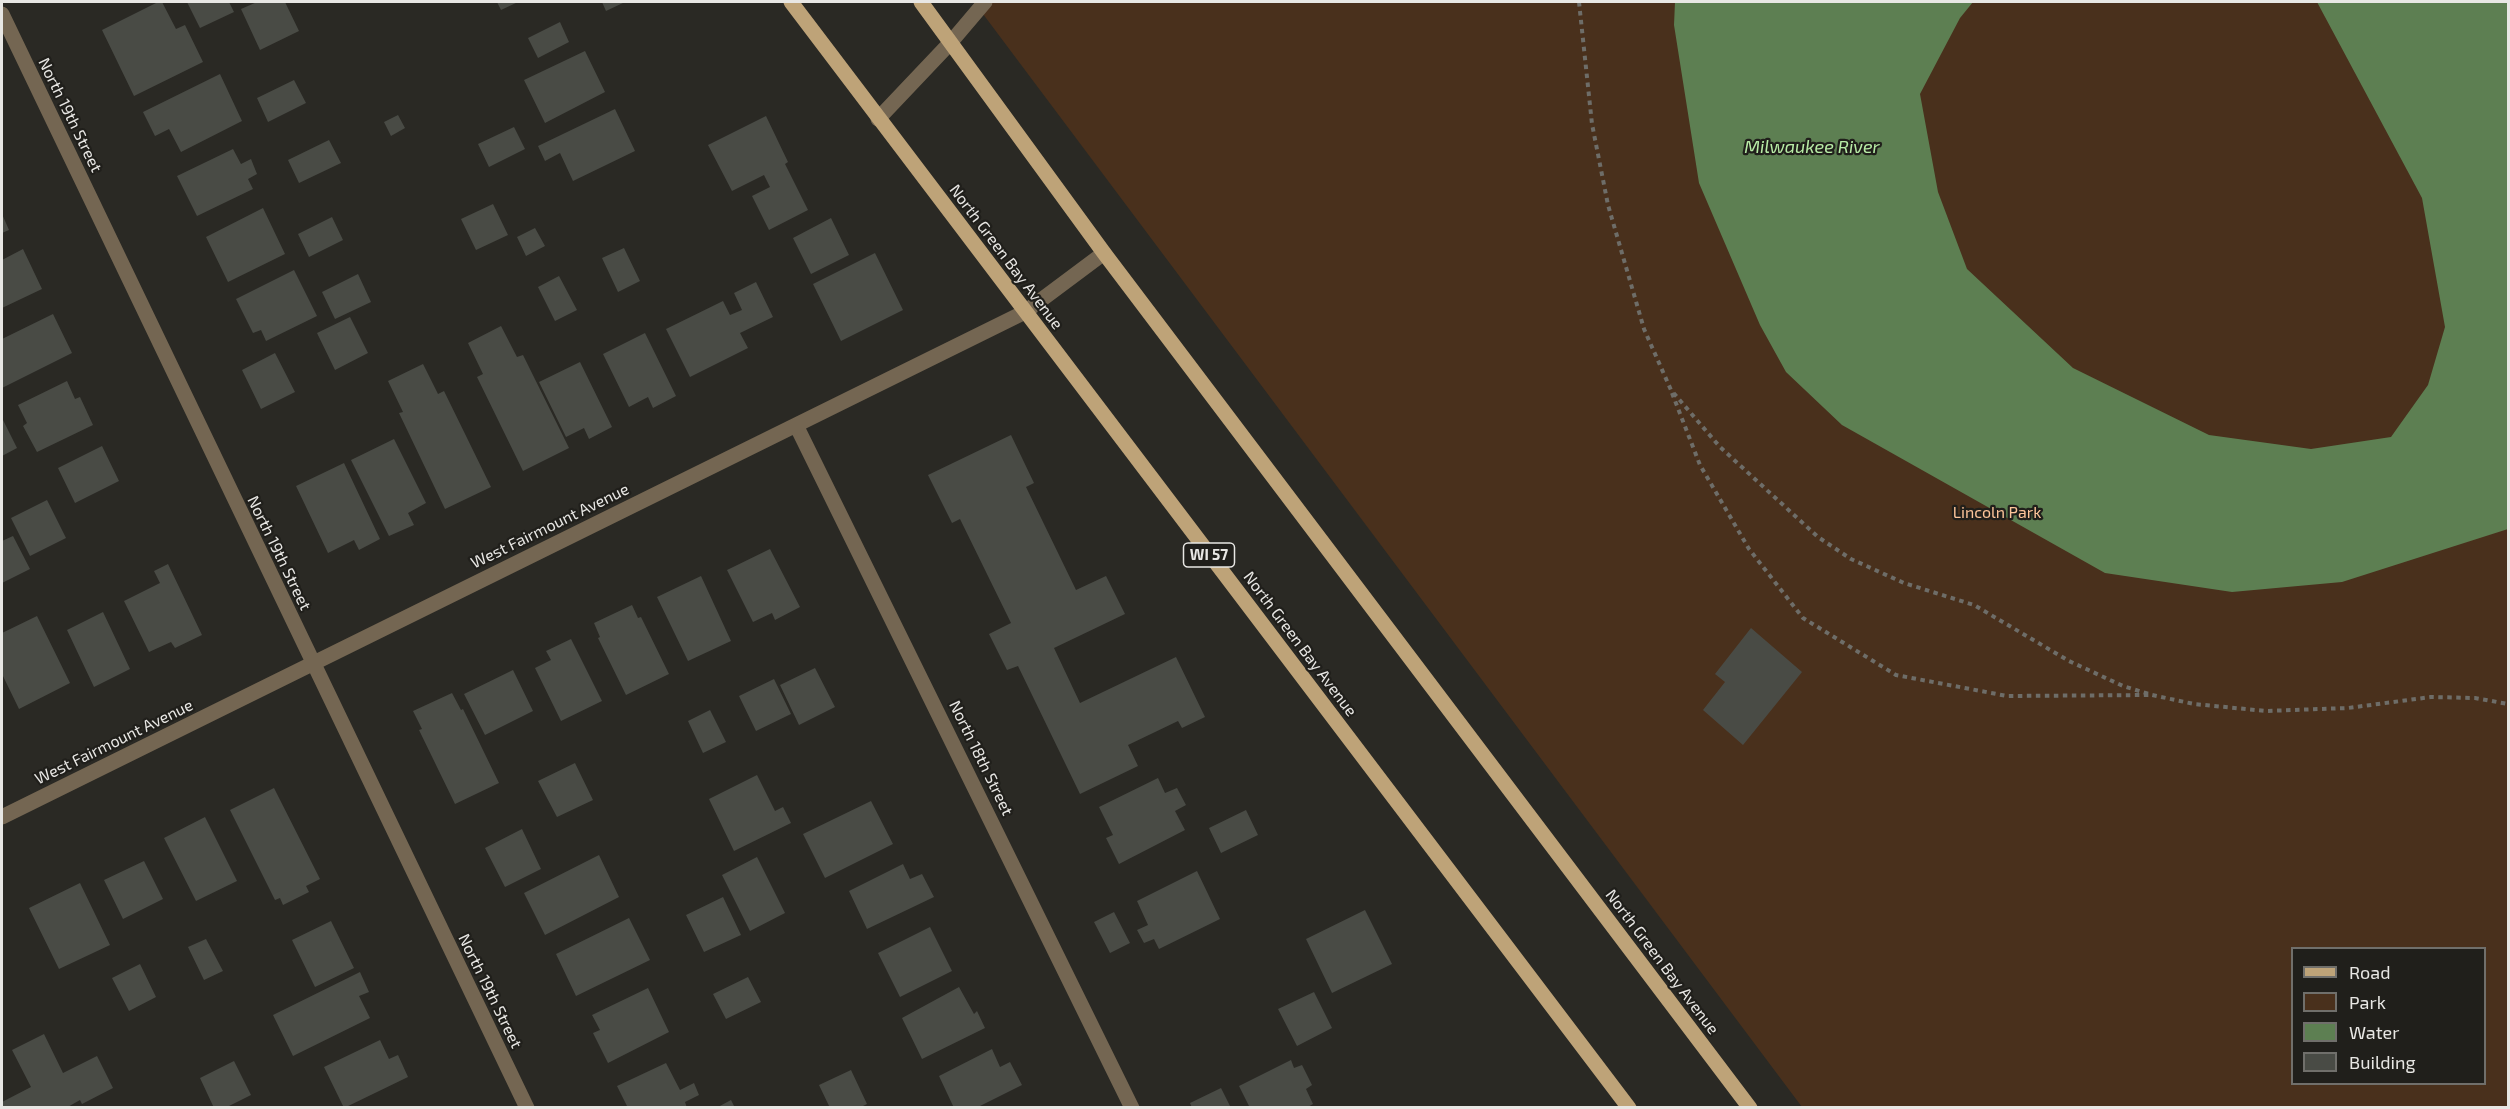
<!DOCTYPE html>
<html>
<head>
<meta charset="utf-8">
<style>
  body { margin:0 }
  #map { position:relative; width:2510px; height:1109px; overflow:hidden; background:#2a2924; font-family:"Exo 2",sans-serif }
  canvas { display:block }
  .frame { position:absolute; inset:0; border:3px solid #e8e7e4; pointer-events:none }
  .legend { position:absolute; left:2291px; top:947px; width:195px; height:138px; box-sizing:border-box; background:#201f1b; border:2px solid #706f6b; margin:0; padding:8px 10px; list-style:none; font-size:18px; color:#e8e7e4 }
  .legend li { display:flex; align-items:center; gap:12px; height:30px }
  .legend b { width:30px; border:2px solid #706f6b }
</style>
</head>
<body>
<div id="map">
<canvas width="2510" height="1109"></canvas>
<div class="frame"></div>
<ul class="legend">
<li><b style="height:8px;background:#bea378"></b>Road</li>
<li><b style="height:16px;background:#49301c"></b>Park</li>
<li><b style="height:16px;background:#5d7f52"></b>Water</li>
<li><b style="height:16px;background:#494b45"></b>Building</li>
</ul>
</div>
<script>
const context = document.querySelector('canvas').getContext('2d');
context.lineJoin = 'round';
function paint(path, color) { context.fillStyle = color; context.fill(path, 'evenodd'); }
function stroke(path, color, width, dash) { context.strokeStyle = color; context.lineWidth = width; context.lineCap = dash ? 'butt' : 'round'; context.setLineDash(dash || []); context.stroke(path); }
function label(font, color, halo, rows, align = 'center') {
  context.font = font + ' "Exo 2",sans-serif'; context.lineWidth = 4.5; context.setLineDash([]); context.textBaseline = 'middle'; context.strokeStyle = halo; context.fillStyle = color; for (const [text, x, y, turn = 0] of rows) {
    context.save(); context.translate(x, y); context.rotate((+turn || 0) * Math.PI / 180); context.textAlign = isNaN(turn) ? turn : align; if (halo) context.strokeText(text, 0, 0); context.fillText(text, 0, 0); context.restore();
  }
}
const green = new Path2D(`
  M974 2H2508V1107H1802ZM2292 948H2484V1084H2292Z`);
const water = new Path2D(`
  M1675 2H1973L1960 18 1920 94 1938 192 1967 269 2073 368 2209 435 2311 449 2391 437 2428 385 2445 327 2422 198 2317 2H2508V529L2342 582 2232 592 2105 573 1842 425 1786 372 1760 325 1699 183 1674 25Z`);
const building = new Path2D(`
  M158 2H162L176 29 185 25 203 62 134 96 102 30Z
  M187 2H229L234 12 200 28Z
  M257 2H285L299 31 260 50 241 9Z
  M497 2H518L501 10Z
  M602 2H625L606 11Z
  M560 22 569 42 538 58 528 38Z
  M585 51 605 92 545 123 524 80Z
  M220 74 242 121 181 152 169 129 155 136 143 112Z
  M294 80 306 103 268 122 257 98Z
  M615 109 635 151 573 181 560 153 545 161 538 146Z
  M398 115 405 128 391 136 384 122Z
  M766 116 788 162 785 164 808 210 769 230 752 196 770 187 764 175 732 191 708 145Z
  M514 127 525 149 489 167 478 144Z
  M329 140 341 163 299 183 288 160Z
  M233 149 241 164 251 159 257 174 248 179 253 189 197 216 177 176Z
  M493 204 508 235 476 250 461 219Z
  M263 208 285 254 228 282 206 237Z
  M2 214 9 230 2 233Z
  M332 217 343 240 309 257 298 234Z
  M831 218 849 255 811 274 793 238Z
  M535 228 545 246 526 256 517 237Z
  M624 248 640 281 618 292 602 258Z
  M23 249 42 289 2 308V260Z
  M875 253 903 310 841 341 813 284Z
  M294 270 317 316 266 341 261 330 253 333 236 299Z
  M358 274 371 302 335 319 322 292Z
  M559 276 577 310 555 321 538 287Z
  M756 282 773 317 740 333 748 348 690 377 666 329 723 301 730 315 742 310 734 293Z
  M53 314 72 353 2 388V339Z
  M350 317 368 353 335 370 317 333Z
  M501 326 517 357 523 355 569 448 523 471 477 377 483 374 468 343Z
  M645 333 676 396 653 408 648 397 629 407 603 354Z
  M275 353 295 392 261 409 242 370Z
  M580 362 612 427 589 439 584 428 566 437 539 382Z
  M423 364 438 394 444 391 491 487 445 509 399 413 403 412 388 381Z
  M67 381 75 399 80 397 93 425 37 452 23 426 27 423 18 405Z
  M2 418 17 448 2 456Z
  M1011 435 1034 483 1026 487 1076 590 1106 576 1125 614 1054 648 1080 703 1176 657 1205 717 1182 728 1178 721 1128 745 1138 766 1080 794 1018 666 1007 670 989 634 1011 623 960 519 952 523 928 475Z
  M394 439 426 503 408 513 414 525 389 536 351 460Z
  M102 446 119 481 75 503 58 468Z
  M344 463 380 539 359 550 354 540 328 553 296 486Z
  M47 500 66 538 30 556 11 518Z
  M13 536 30 569 2 583V541Z
  M770 549 800 607 775 620 772 613 753 622 727 570Z
  M168 564 202 635 175 648 171 642 149 652 124 601 160 583 154 571Z
  M701 576 731 641 688 661 657 597Z
  M632 605 638 618 641 617 669 674 626 695 598 638 600 637 594 623Z
  M103 612 130 669 94 687 67 630Z
  M37 616 70 683 19 709 2 674V633Z
  M1751 628 1802 672 1743 745 1703 710 1725 682 1715 674Z
  M571 639 602 701 561 721 535 668 551 660 546 651Z
  M815 668 835 707 799 725 780 685Z
  M513 670 533 711 485 735 464 694Z
  M774 679 791 714 756 731 739 696Z
  M452 693 461 710 463 709 499 783 455 804 419 730 422 729 413 711Z
  M710 710 726 742 703 753 688 721Z
  M575 763 593 800 557 817 538 781Z
  M757 775 775 811 783 807 791 823 734 851 709 799Z
  M1158 778 1165 793 1177 788 1186 805 1175 811 1185 830 1119 864 1106 838 1113 835 1099 807Z
  M274 788 320 879 306 886 309 892 283 905 280 898 275 900 230 810Z
  M871 801 893 844 825 878 803 834Z
  M1246 810 1258 835 1221 853 1209 828Z
  M205 817 237 881 196 901 164 838Z
  M522 829 541 869 505 887 485 848Z
  M599 855 619 897 545 935 524 893Z
  M757 857 785 913 750 931 722 875Z
  M144 861 163 899 123 919 104 880Z
  M903 864 910 879 922 874 934 897 867 929 849 891Z
  M1197 871 1220 919 1159 949 1154 939 1144 943 1137 930 1148 925 1137 901Z
  M80 883 110 945 59 969 29 908Z
  M723 897 741 935 704 952 686 915Z
  M1365 910 1392 964 1332 993 1306 939Z
  M1114 912 1130 943 1110 953 1094 922Z
  M629 918 650 960 576 996 556 954Z
  M331 921 354 968 315 987 292 940Z
  M930 927 952 971 900 997 878 953Z
  M206 939 223 971 204 980 188 947Z
  M140 964 156 997 129 1011 112 978Z
  M360 972 369 992 359 996 370 1018 293 1056 273 1015Z
  M748 977 761 1002 726 1019 713 994Z
  M959 987 974 1014 977 1011 985 1028 922 1059 902 1018Z
  M648 988 669 1032 608 1063 593 1033 600 1030 592 1015Z
  M1314 992 1332 1028 1297 1046 1278 1009Z
  M44 1034 63 1073 97 1056 113 1088 82 1104 80 1100 66 1108H2V1102L31 1087 12 1050Z
  M380 1040 389 1059 398 1055 408 1077 344 1108 324 1067Z
  M992 1049 1000 1067 1010 1062 1022 1085 976 1108H954L939 1076Z
  M1291 1060 1294 1068 1302 1065 1312 1085 1306 1089 1313 1104 1306 1108H1250L1239 1086Z
  M234 1061 251 1095 225 1108H214L200 1078Z
  M666 1063 680 1090 694 1083 699 1095 685 1102 687 1108H628L617 1086Z
  M851 1070 867 1104 859 1108H830L819 1085Z
  M1221 1088 1231 1108H1192L1190 1103Z
  M731 1100 735 1108H716Z`);
const path = new Path2D(`
  M1579 2 1592 124 1608 205 1644 329 1671 390 1720 447 1818 537 1851 559 1904 583 1974 605 2069 661 2123 686 2152 695 2194 704 2266 711 2348 708 2431 697 2475 698 2508 704
  M1672 393 1700 465 1749 549 1803 618 1896 675 2007 696 2149 695`);
const service = new Path2D(`
  M878 119 951 42 985 2`);
const minor = new Path2D(`
  M2 14 527 1108
  M796 425 1132 1108
  M2 817 1025 312 1104 253`);
const primary = new Path2D(`
  M791 2 1629 1108
  M921 2 1104 253 1750 1108`);
const shields = [
  [1209,555,51]
];
const shieldNames = [
  ["WI 57",1209,555]
];
const streetNames = [
  ["North 19th Street",70,115,64],
  ["North Green Bay Avenue",1006,257,53],
  ["West Fairmount Avenue",550,526,-26],
  ["North 19th Street",279,553,64],
  ["North Green Bay Avenue",1300,644,53],
  ["West Fairmount Avenue",114,742,-26],
  ["North 18th Street",981,758,64],
  ["North Green Bay Avenue",1662,962,53],
  ["North 19th Street",490,991,64]
];
const parkNames = [
  ["Lincoln Park",1997,513]
];
const waterNames = [
  ["Milwaukee River",1812,147]
];
paint(green, '#49301c');
paint(water, '#5d7f52');
paint(building, '#494b45');
stroke(path, '#6e6d68', 4, [4.5, 4.5]);
stroke(service, '#746652', 15);
stroke(minor, '#746652', 15);
stroke(primary, '#bea378', 15);
for (const [x, y, w] of shields) { const box = new Path2D(); box.roundRect(x - w / 2, y - 12, w, 24, 4.5); context.fillStyle = '#201f1b'; context.fill(box); stroke(box, '#e8e7e4', 1.5); }
label('bold 15px', '#e8e7e4', null, shieldNames);
label('16px', '#e8e7e4', '#201f1b', streetNames);
label('16px', '#fec59a', '#201f1b', parkNames);
label('italic 18px', '#b8eca6', '#201f1b', waterNames);
</script>
</body>
</html>
